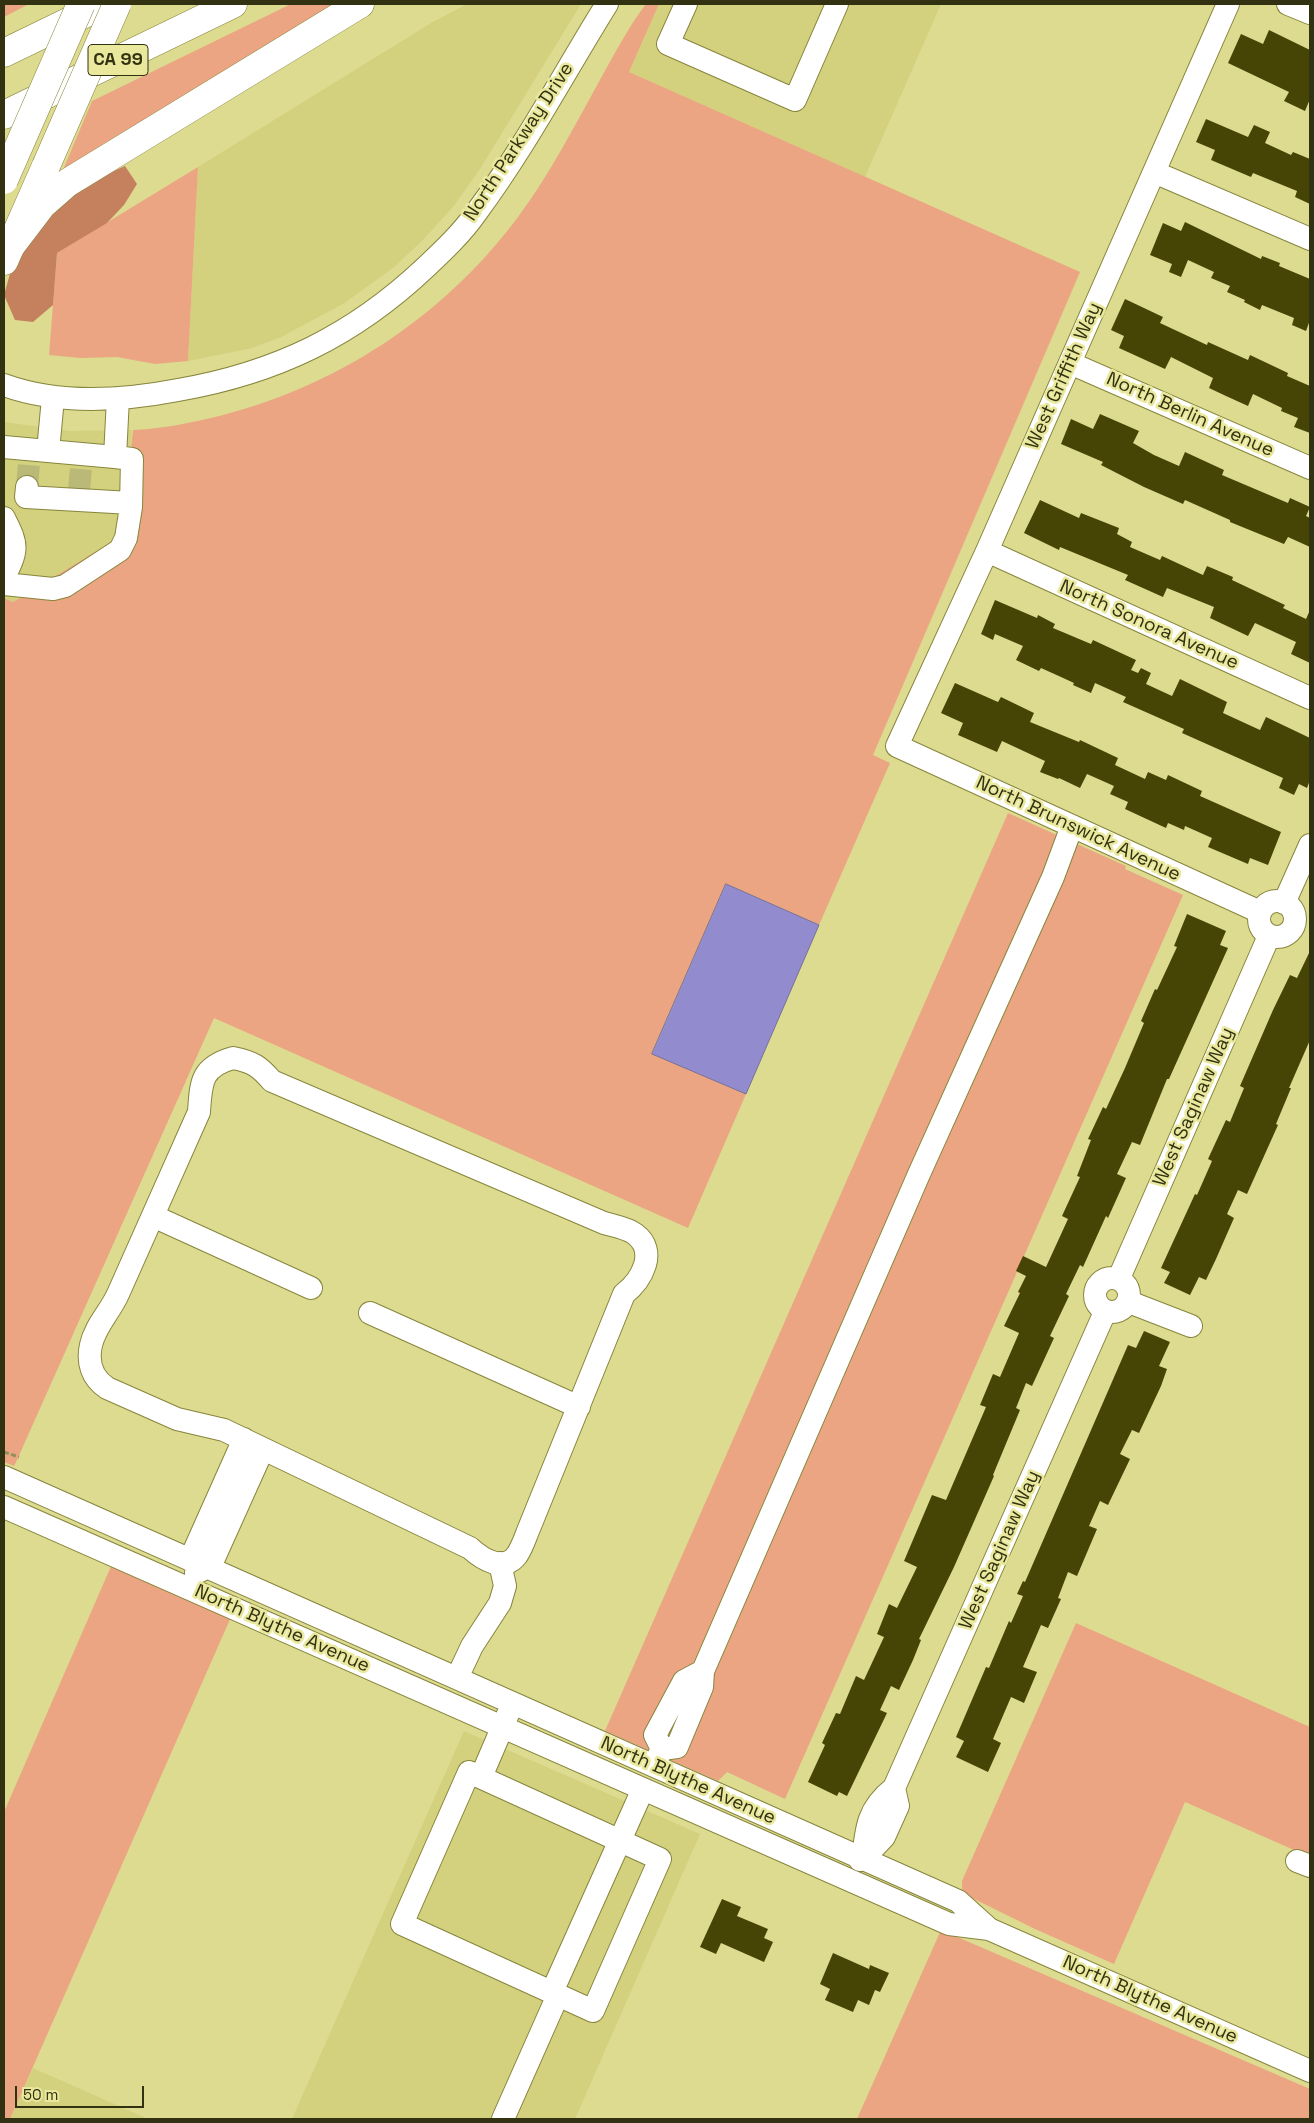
<!DOCTYPE html>
<html>
<head>
<meta charset="utf-8">
<style>
  body { margin:0 }
  #map { position:relative; width:1314px; height:2123px; overflow:hidden; background:#dcdb90; font-family:"Space Grotesk",sans-serif }
  canvas { display:block }
  .frame { position:absolute; inset:0; border:5px solid #323112; pointer-events:none }
  .scale { position:absolute; left:15px; top:2086px; width:129px; height:22px; box-sizing:border-box; border:2px solid #323112; border-top:0; padding-left:6px; font-size:15px; line-height:18px; white-space:nowrap; color:#323112; -webkit-text-stroke:4px #e9e89d; paint-order:stroke }
</style>
</head>
<body>
<div id="map">
<canvas width="1314" height="2123"></canvas>
<div class="frame"></div>
<div class="scale">50 m</div>
</div>
<script>
const context = document.querySelector('canvas').getContext('2d');
context.lineJoin = 'round';
function paint(path, color) { context.fillStyle = color; context.fill(path, 'evenodd'); }
function stroke(path, color, width, dash) { context.strokeStyle = color; context.lineWidth = width; context.lineCap = dash ? 'butt' : 'round'; context.setLineDash(dash || []); context.stroke(path); }
function label(font, color, halo, rows, align = 'center') {
  context.font = font + ' "Space Grotesk",sans-serif'; context.lineWidth = 5; context.setLineDash([]); context.textBaseline = 'middle'; context.strokeStyle = halo; context.fillStyle = color; for (const [text, x, y, turn = 0] of rows) {
    context.save(); context.translate(x, y); context.rotate((+turn || 0) * Math.PI / 180); context.textAlign = isNaN(turn) ? turn : align; if (halo) context.strokeText(text, 0, 0); context.fillText(text, 0, 0); context.restore();
  }
}
const built = new Path2D(`
  M467 4H581L480 169 453 207 422 241 393 268 343 304 281 337 252 348 188 361 198 167 431 23Z
  M659 4H941L865 177 629 72Z
  M4 422 69 431 132 430 121 536 13 602 4 598Z
  M464 1731 700 1834 575 2119H292Z
  M33 2068 148 2119H10Z`);
const green = new Path2D(`
  M4 4H29L4 17Z
  M291 4H348L60 177 92 101Z
  M646 4H659L629 72 1080 272 873 755 890 763 819 925 726 884 652 1053 746 1094 688 1228 214 1018 17 1460 14 1466 4 1462V598L13 602 121 536 133 430C160 429 184 424 211 418 333 389 442 319 518 217 550 174 575 125 601 78 615 53 629 26 646 4Z
  M198 167 188 361 155 364 117 357 80 358 49 355 57 253Z
  M1008 813 1126 866 1125 869 1183 895 785 1799 727 1772 718 1781 605 1731Z
  M112 1564 231 1617 10 2119H4V1812Z
  M1076 1623 1310 1727V1857L1185 1802 1114 1964 1035 1929 962 1893V1881Z
  M941 1930 1310 2089V2119H857Z`);
const forest = new Path2D(`
  M125 166 137 184 124 205 107 223 57 253 53 305 33 322 15 320 4 295 13 263 34 226 78 187Z`);
const water = new Path2D(`
  M726 884 819 925 746 1094 652 1054Z`);
const building = new Path2D(`
  M1269 30 1310 50V99L1305 111 1284 101 1289 92 1228 63 1241 34 1263 44Z
  M1206 119 1248 137 1254 125 1270 132 1265 143 1291 155 1293 152 1310 159V204L1295 197 1297 191 1253 173 1251 177 1211 160 1215 150 1196 142Z
  M1185 222 1261 259 1262 256 1280 263 1279 266 1310 279V320L1306 331 1292 325 1294 318 1262 305 1260 310 1244 302 1245 300 1227 292 1230 286 1211 278 1214 272 1188 260 1181 277 1169 272 1172 264 1150 255 1163 223 1181 231Z
  M1125 299 1163 317 1160 323 1207 345 1208 342 1248 360 1250 355 1288 373 1287 376 1310 386V433L1294 427 1298 418 1281 411 1282 408 1253 394 1248 406 1226 396 1209 388 1213 378 1171 357 1165 369 1119 348 1124 336 1111 330Z
  M1100 414 1139 431 1133 443 1154 455 1179 466 1185 452 1224 470 1222 475 1288 503 1290 498 1310 507 1306 516 1310 518V547L1288 537 1284 544 1230 522V520L1185 500 1183 504 1144 487 1101 465 1103 462 1061 444 1071 419 1093 429Z
  M1040 500 1079 518 1081 513 1119 528 1117 534 1132 542 1130 547 1160 560 1162 556 1203 575 1207 566 1233 577 1232 580 1285 605 1283 608 1306 619 1310 610V663L1291 654 1296 642 1255 623 1248 636 1210 618 1214 607 1167 588 1163 597 1125 580 1128 575 1060 547 1059 550 1024 533Z
  M995 600 1037 618 1038 615 1055 624 1053 628 1091 644 1093 640 1136 660 1131 670 1138 673 1141 668 1151 673 1146 684 1172 696 1180 679 1227 702 1223 713 1260 730 1266 717 1310 738V780L1307 788 1299 784 1294 795 1279 788 1283 778 1182 733 1184 729 1123 702 1126 697 1095 683 1091 693 1073 685 1074 683 1061 677 1041 668 1039 671 1016 660 1023 646 995 634 993 640 981 634Z
  M955 683 998 702 1001 697 1034 713 1030 722 1079 742 1080 740 1118 758 1115 765 1145 779 1148 772 1166 780 1168 775 1202 791 1200 796 1281 832 1268 865 1250 858 1248 864 1208 847 1212 838 1185 826 1184 830 1168 823 1166 828 1125 809 1128 802 1110 794 1114 786 1087 774 1080 788 1059 778 1058 779 1040 772 1045 761 1002 741 997 752 958 735 963 723 941 713Z
  M1187 914 1226 931 1220 945 1228 948 1169 1079H1167L1140 1145 1132 1142 1117 1174 1126 1178 1108 1218 1106 1216 1083 1267 1080 1265 1066 1294 1069 1296 1050 1336 1054 1338 1032 1386 1026 1383 1016 1408 1020 1410 993 1475 994 1476 954 1567 919 1639 921 1640 913 1660 899 1690 891 1686 880 1710 887 1713 847 1796 839 1792 837 1796 808 1782 825 1745 822 1743 836 1713 840 1714 856 1676 864 1680 884 1637 877 1634 889 1604 897 1608 917 1567 904 1561 932 1495 946 1500 986 1407 980 1405 993 1374 1000 1377 1019 1333 1004 1326 1020 1293 1018 1292 1026 1276 1016 1271 1023 1256 1046 1267 1068 1219 1062 1216 1080 1177 1077 1176 1091 1140 1088 1139 1103 1107 1106 1109 1125 1068 1144 1023 1141 1021 1155 989 1157 990 1177 947 1174 946Z
  M1310 951V1040L1289 1088H1291L1276 1124 1278 1125 1247 1194 1238 1190 1227 1214 1234 1218 1216 1259 1206 1280 1199 1277 1190 1295 1164 1283 1170 1272 1161 1268 1195 1194 1197 1195 1212 1161 1208 1159 1226 1120 1230 1122 1244 1088 1240 1086 1273 1010 1290 975 1297 978Z
  M1144 1331 1170 1342 1159 1366 1167 1369 1161 1386 1139 1433 1132 1430 1120 1454 1130 1459 1108 1505 1100 1501 1089 1526 1097 1529 1077 1576 1068 1572 1058 1598 1061 1599 1048 1628 1041 1625 1023 1667 1037 1672 1024 1703 1011 1697 993 1739 1001 1743 988 1772 956 1757 964 1741 956 1737 986 1667 989 1668 1009 1621 1011 1623 1023 1596 1017 1594 1023 1581 1025 1582 1128 1345 1136 1348Z
  M722 1899 741 1907 737 1916 768 1929 764 1938 773 1942 764 1962 721 1943 716 1954 700 1947Z
  M833 1953 869 1969 870 1965 889 1973 880 1992 875 1990 869 2005 858 2000 853 2012 825 2000 830 1989 820 1984Z`);
const minorTunnel = new Path2D(`
  M27 487 29 463
  M79 491 81 467`);
const path = new Path2D(`
  M4 1452 19 1457`);
const minor = new Path2D(`
  M686 4 668 44 795 100 837 4
  M1228 4 987 551 897 746 1260 912
  M1288 4 1310 13
  M1154 172 1310 239
  M1070 363 1310 468
  M4 385C59 405 121 401 178 390 276 373 353 336 426 267 444 250 462 233 476 213 525 147 564 73 607 4
  M53 398 48 451 115 457 118 398
  M4 447 48 451
  M27 487 26 497 131 503
  M4 518C19 547 17 550 4 578
  M987 551 1310 698
  M4 584 53 589 65 586 120 550 126 538 131 507 132 459 115 457
  M1259 919a18 18 0 1 1 36 0a18 18 0 1 1-36 0Z
  M1284 903 1310 845
  M233 1058C253 1062 259 1066 272 1081L604 1223C614 1226 627 1228 635 1234 658 1251 642 1280 624 1294L530 1526C526 1535 523 1546 517 1555 504 1573 482 1559 470 1548L224 1430 177 1419 107 1388C92 1378 87 1363 91 1345 95 1326 110 1312 118 1294 145 1234 172 1173 199 1112 201 1082 201 1067 233 1058Z
  M153 1216 311 1288
  M1095 1295a17 17 0 1 1 34 0a17 17 0 1 1-34 0Z
  M1119 1278 1269 936
  M1129 1302 1191 1326
  M370 1313 579 1407
  M4 1477 958 1901 989 1929
  M4 1507 949 1924 989 1929 1310 2071
  M190 1560 244 1439
  M196 1573 208 1567 214 1558 263 1449
  M457 1678 472 1646 500 1603 505 1586 500 1563
  M662 1749 677 1747 702 1687 703 1671 919 1174 1053 877 1072 826
  M655 1763 662 1749 655 1735 684 1681 703 1671
  M469 1772 660 1859 593 2011 402 1924Z
  M481 1777 508 1714
  M863 1859C866 1828 868 1808 894 1788L1105 1312
  M860 1860 863 1859 884 1837 898 1806 894 1788
  M1297 1861 1310 1866
  M552 1992 643 1789
  M503 2119 558 1995`);
const major = new Path2D(`
  M4 261 46 166`);
const highway = new Path2D(`
  M4 53 105 4
  M4 115 233 4
  M10 247 42 205 67 183 360 4`);
const majorBridge = new Path2D(`
  M46 166 117 4
  M4 180 81 4`);
const shields = [
  [118,60,60]
];
const shieldNames = [
  ["CA 99",118,60]
];
const streetNames = [
  ["North Parkway Drive",519,142,-57],
  ["West Griffith Way",1064,376,-66],
  ["North Berlin Avenue",1190,415,24],
  ["North Sonora Avenue",1149,625,24],
  ["North Brunswick Avenue",1078,829,25],
  ["West Saginaw Way",1194,1107,-66],
  ["West Saginaw Way",1000,1550,-66],
  ["North Blythe Avenue",282,1629,24],
  ["North Blythe Avenue",688,1781,24],
  ["North Blythe Avenue",1150,2000,24]
];
paint(built, '#d3d17e');
paint(green, '#eca582');
paint(forest, '#c5805e');
paint(water, '#928ccf');
stroke(water, '#757196', 1);
paint(building, '#474506');
stroke(minorTunnel, '#bab977', 22, [22, 11]);
stroke(minor, '#87853c', 24);
stroke(major, '#87853c', 29);
stroke(highway, '#87853c', 29);
stroke(path, '#929159', 3, [5, 2.5]);
stroke(minor, '#fff', 22);
stroke(major, '#fff', 28);
stroke(highway, '#fff', 28);
stroke(majorBridge, '#87853c', 29, []);
stroke(majorBridge, '#fff', 28);
for (const [x, y, w] of shields) { const box = new Path2D(); box.roundRect(x - w / 2, y - 15.5, w, 31, 4); context.fillStyle = '#e9e89d'; context.fill(box); stroke(box, '#323112', 1); }
label('bold 18px', '#323112', null, shieldNames);
label('19px', '#323112', '#e9e89d', streetNames);
</script>
</body>
</html>
